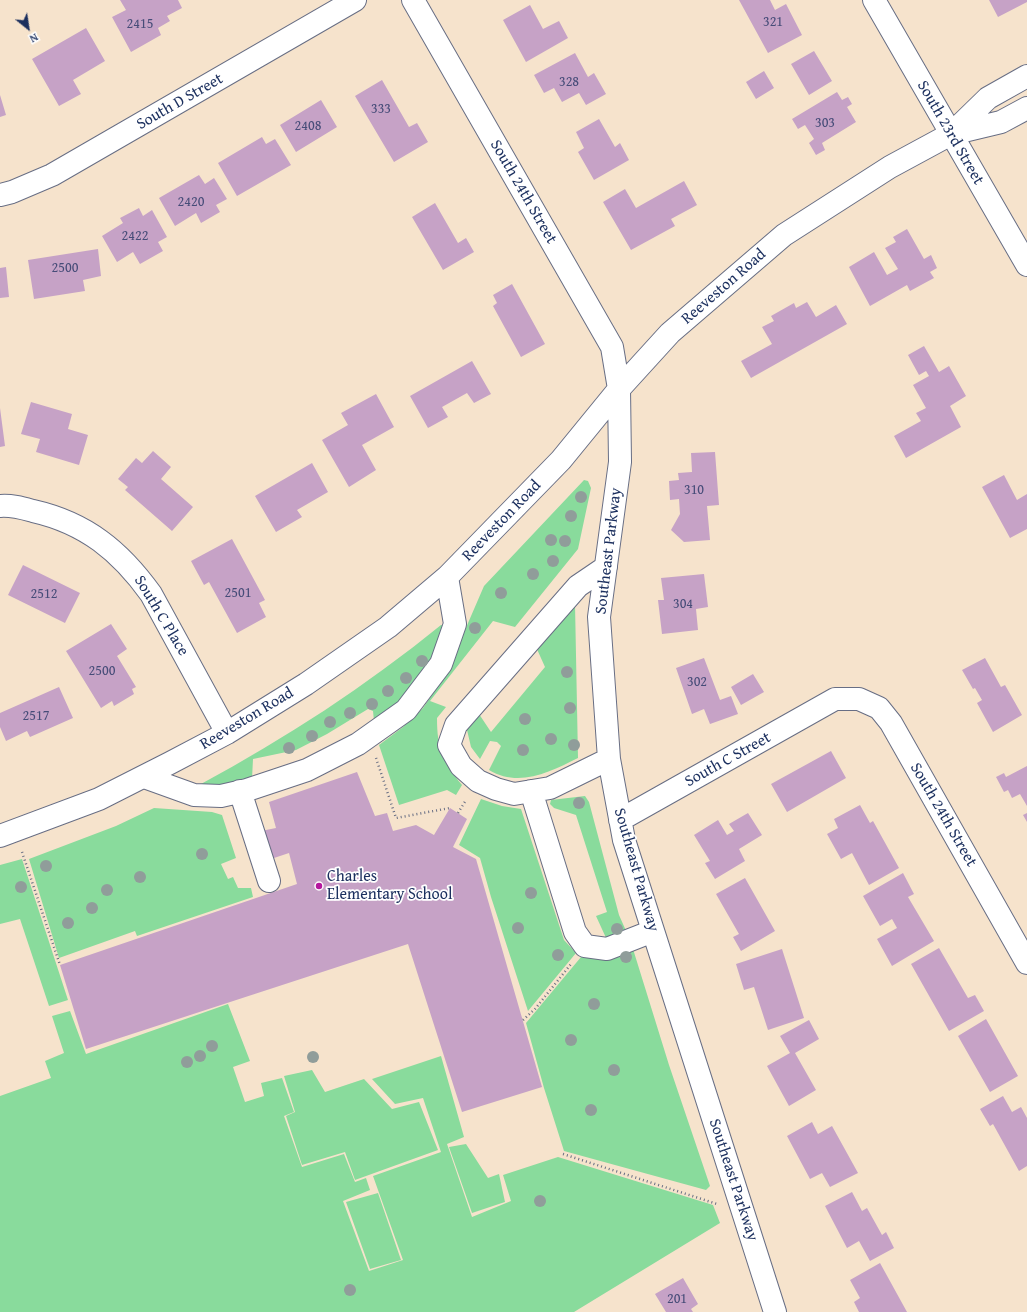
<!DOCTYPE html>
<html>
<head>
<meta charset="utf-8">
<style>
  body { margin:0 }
  #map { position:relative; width:1027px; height:1312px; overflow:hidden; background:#f6e3cc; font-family:"Gentium Book Plus",serif }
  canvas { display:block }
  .north { position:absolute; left:8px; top:8px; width:40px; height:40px; -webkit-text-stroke:3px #fff; paint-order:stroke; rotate:150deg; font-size:11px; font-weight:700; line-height:16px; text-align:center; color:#1b2f5e }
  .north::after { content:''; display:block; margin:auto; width:14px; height:18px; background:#1b2f5e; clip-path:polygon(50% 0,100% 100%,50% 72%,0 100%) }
</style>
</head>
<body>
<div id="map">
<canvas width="1027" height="1312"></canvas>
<div class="north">N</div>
</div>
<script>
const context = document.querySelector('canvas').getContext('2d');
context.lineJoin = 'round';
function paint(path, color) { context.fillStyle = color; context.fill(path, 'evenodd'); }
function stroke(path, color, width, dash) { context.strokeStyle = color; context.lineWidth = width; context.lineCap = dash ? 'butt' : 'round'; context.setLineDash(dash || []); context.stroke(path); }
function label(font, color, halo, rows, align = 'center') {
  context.font = font + ' "Gentium Book Plus",serif'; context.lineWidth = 3.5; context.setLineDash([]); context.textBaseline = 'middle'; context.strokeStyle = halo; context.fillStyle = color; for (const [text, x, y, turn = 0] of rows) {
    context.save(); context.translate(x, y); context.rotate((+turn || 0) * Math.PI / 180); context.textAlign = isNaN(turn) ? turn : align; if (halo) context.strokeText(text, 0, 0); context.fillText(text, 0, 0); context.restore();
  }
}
const green = new Path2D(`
  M584 480 588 481 591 488 578 549 515 627 493 621 430 701 446 707 437 718C437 749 443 761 462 785L456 795 447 790 399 805 379 745 403 727 423 708 446 674 484 586Z
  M575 604 578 758C550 772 519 788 489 770L501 746 497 742 490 741 480 759 471 747 467 730 479 714 491 732 545 667 536 647Z
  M441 625H445L427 670 414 690 374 721 373 711 368 709 327 734 296 750 253 759 252 779 229 788 201 787V784C286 738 366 686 441 625Z
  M585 796 589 802 619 915 627 933 607 940 596 916 607 912 576 815 554 808 550 804 551 800Z
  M481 799 502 806 521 809 564 940 576 953 528 1011 491 897 480 858 459 845Z
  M154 808 212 812 222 815 236 858 221 864 228 879 233 877 238 888H251L253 897 137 936 135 931 59 958 29 859 116 826Z
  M22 859 68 1000 49 1006 20 919 0 924V865Z
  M633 949 669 1065 710 1186 706 1190 564 1151 544 1088 526 1023 581 957H611Z
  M228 1004 250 1061 233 1067 245 1102 264 1096 261 1083 282 1078 294 1112 284 1116 302 1167 344 1154 355 1182 366 1178 370 1190 343 1201 369 1271 403 1260 373 1176 441 1152 423 1098 395 1104 372 1079 441 1056 464 1137 447 1144 472 1217 511 1201 503 1175 558 1157 713 1205 720 1223 574 1312H0V1096L51 1078 45 1061 64 1053 52 1016 70 1011 86 1054Z
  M312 1070 325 1092 364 1079 392 1109 419 1102 438 1150 355 1180 345 1152 302 1165 286 1116 295 1112 284 1076Z
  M466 1144 488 1178 499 1174 505 1202 472 1213 449 1147Z
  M378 1193 401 1260 370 1269 346 1202Z`);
const building = new Path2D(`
  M120 0H178L182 8 167 16 170 21 158 28 161 35 131 52 112 17 126 10Z
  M739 0H770L775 10 786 4 802 35 768 53Z
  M989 0H1027V2L998 17Z
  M530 5 543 29 559 21 568 38 526 62 503 20Z
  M86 28 105 61 73 80 81 94 59 106 32 59Z
  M814 51 832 81 809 95 791 64Z
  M575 53 588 77 594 73 606 94 586 105 579 93 562 102 554 88 544 93 534 75Z
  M764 71 774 88 756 99 746 82Z
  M382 80 409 127 417 123 428 142 394 162 355 96Z
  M837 92 842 100 848 97 852 104 847 107 856 122 822 143 825 150 816 155 809 143 814 139 805 125 798 129 792 119Z
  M0 95 6 115 0 117Z
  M321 100 337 127 296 152 280 125Z
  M599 119 615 147 620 143 629 160 594 180 578 152 584 148 576 132Z
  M262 137 266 144 275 139 291 165 237 196 218 163Z
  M199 175 205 184 214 178 227 199 216 205 220 212 201 223 196 213 175 226 159 198Z
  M684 181 697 205 671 219 675 226 631 250 603 202 625 189 636 208Z
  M435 203 458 243 466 238 474 252 443 270 412 217Z
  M139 208 143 216 152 210 167 237 158 242 163 251 140 264 133 252 117 262 102 236 123 223 120 218Z
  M907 229 924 259 931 255 937 268 930 272 934 278 910 291 907 285 870 306 849 267 874 252 887 275 898 269 885 248 896 242 893 237Z
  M98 249 101 276 83 280 85 291 34 299 28 260Z
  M6 267 9 297 0 298V268Z
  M512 284 545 344 521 357 493 306 497 303 493 295Z
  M807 302 816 317 836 305 847 324 751 378 741 361 772 344 762 327 774 321 771 316 794 303 796 308Z
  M924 346 939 372 949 366 966 396 950 406 961 427 906 458 894 436 921 421 916 413 926 408 913 385 929 376 926 371 919 375 908 355Z
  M472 361 491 394 474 403 467 393 442 407 448 417 428 428 410 396Z
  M376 394 394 427 362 445 376 470 349 487 322 440 348 425 341 413Z
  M31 402 72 414 68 429 88 435 79 465 36 452 40 439 21 434Z
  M0 408 5 446 0 447Z
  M153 451 171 467 161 479 193 507 172 531 125 490 128 487 118 479 136 458 142 463Z
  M715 452 719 505 707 506 710 540 684 542 671 530 680 514 679 499 670 500 669 481 679 480 678 473 692 472 691 453Z
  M312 463 328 492 297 510 302 517 276 532 255 496Z
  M1004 475 1017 500 1027 494V529L1010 538 982 487Z
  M232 539 265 600 259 603 266 617 237 633 209 582 204 585 191 561Z
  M23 565 80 593 65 623 8 595Z
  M704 574 708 607 696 609 698 630 662 634 658 600H664L661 578Z
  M111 624 127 649 117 656 136 687 132 689 134 694 114 706 112 701 101 708 66 651Z
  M704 658 720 700 731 696 738 714 710 724 704 709 692 714 676 668Z
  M985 658 1001 687 1005 685 1022 715 993 732 977 703 982 700 975 688 973 689 962 670Z
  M753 674 764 692 741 705 731 687Z
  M59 687 73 718 30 737 27 731 6 741 0 727V713Z
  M831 751 846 778 787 812 771 784Z
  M1027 766V806L1020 794 1012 798 1008 790 1004 792 996 777 1004 773 1006 777Z
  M357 772 375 816 387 813 393 831 416 825 434 835 450 808 467 819 453 847 476 859 542 1087 462 1112 408 944 86 1049 60 965 297 884 289 853 271 859 261 831 276 828 269 802Z
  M860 805 870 823 873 821 899 868 869 885 852 853 841 859 827 834 838 828 834 819Z
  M748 813 762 835 739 849 745 861 715 879 705 863 710 861 694 835 718 820 727 835 734 831 729 824Z
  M1027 813V822L1023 815Z
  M903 873 914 894 908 897 934 941 892 966 877 939 897 928 892 919 880 926 863 896Z
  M745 878 775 931 741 951 733 937 739 934 716 894Z
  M939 948 968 998 975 995 984 1011 949 1031 911 964Z
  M782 949 804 1018 768 1030 754 987 744 990 736 964Z
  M986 1019 1018 1076 990 1092 958 1036Z
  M809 1020 819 1039 795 1053 816 1090 789 1106 767 1066 790 1053 780 1036Z
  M1003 1096 1012 1112 1021 1107 1027 1118V1166L1019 1171 993 1124 990 1126 980 1109Z
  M812 1122 818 1134 832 1126 858 1173 830 1187 822 1173 810 1179 787 1136Z
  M852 1192 862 1211 867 1208 882 1235 886 1232 894 1248 870 1261 859 1241 847 1248 825 1206Z
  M880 1263 907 1312H859L854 1302 860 1298 850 1280Z
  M683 1278 698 1304 691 1309 693 1312H666L655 1294Z`);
const path = new Path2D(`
  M376 758 396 818 450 808
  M458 813 466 800
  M22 852 60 965
  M523 1020 535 1009 571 964
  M563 1154 717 1204`);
const minor = new Path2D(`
  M413 0 612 347 619 389 620 462 599 617 609 759 624 840 775 1312
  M874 0 1027 265
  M951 134 1001 122 1027 108
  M0 195 12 192 52 175 355 0
  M0 506C12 505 22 508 33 511 86 523 120 551 151 594L227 733
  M606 567 578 586 456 725 449 745 461 766 478 781 496 789 514 794 550 788 609 759
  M144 777 194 795 221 796 247 790 307 770 358 744 406 710 441 664 455 624 447 577
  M240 791 269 881
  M531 791 575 932 585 946 607 949 653 931
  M620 820 835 699H859L879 708 891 723 1027 963
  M0 836 99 799 170 763 227 733 306 684 388 627 447 577 561 460 619 389 670 333 784 235 890 167 951 134 988 98 1027 76`);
const trees = [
  [581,497],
  [571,516],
  [551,540],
  [565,541],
  [553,561],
  [533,574],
  [501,593],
  [475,628],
  [422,661],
  [567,672],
  [406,678],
  [388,691],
  [372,704],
  [570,708],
  [350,713],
  [525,719],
  [330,722],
  [312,736],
  [551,739],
  [574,745],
  [289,748],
  [523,750],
  [579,803],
  [202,854],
  [46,866],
  [140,877],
  [21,887],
  [107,890],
  [531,893],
  [92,908],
  [68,923],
  [518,928],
  [617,929],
  [558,955],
  [626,957],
  [594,1004],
  [571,1040],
  [212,1046],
  [200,1056],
  [313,1057],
  [187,1062],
  [614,1070],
  [591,1110],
  [540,1201],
  [350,1290]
];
const markers = [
  [319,886,4,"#b5179e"]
];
const numberNames = [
  ["321",773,22],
  ["2415",140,24],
  ["328",569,82],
  ["333",381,109],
  ["303",825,123],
  ["2408",308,126],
  ["2420",191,202],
  ["2422",135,236],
  ["2500",65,268],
  ["310",694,490],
  ["2501",238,593],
  ["2512",44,594],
  ["304",683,604],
  ["2500",102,671],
  ["302",697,682],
  ["2517",36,716],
  ["201",677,1299]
];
const streetNames = [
  ["South D Street",180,102,-30],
  ["South 23rd Street",950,133,60],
  ["South 24th Street",523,192,60],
  ["Reeveston Road",724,287,-41],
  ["Reeveston Road",502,521,-46],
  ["Southeast Parkway",609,551,-83],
  ["South C Place",161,616,59],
  ["Reeveston Road",247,719,-31],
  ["South C Street",728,760,-29],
  ["South 24th Street",943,815,60],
  ["Southeast Parkway",636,870,74],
  ["Southeast Parkway",733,1180,72]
];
const poiNames = [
  ["Charles",327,877],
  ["Elementary School",327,895]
];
paint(green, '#89db9c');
paint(building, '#c6a2c6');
stroke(minor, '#686e84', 24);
stroke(path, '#686e84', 2.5, [1, 3]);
stroke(minor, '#fff', 22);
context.fillStyle = '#909d9a';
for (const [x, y] of trees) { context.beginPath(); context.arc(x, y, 6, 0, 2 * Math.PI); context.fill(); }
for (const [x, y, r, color] of markers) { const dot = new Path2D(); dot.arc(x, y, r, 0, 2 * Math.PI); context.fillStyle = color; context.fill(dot); stroke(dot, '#fff', 1.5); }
label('14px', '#464c78', null, numberNames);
label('16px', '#1b2f5e', '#fff', streetNames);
label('16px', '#1b2f5e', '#fff', poiNames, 'left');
</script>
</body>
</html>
